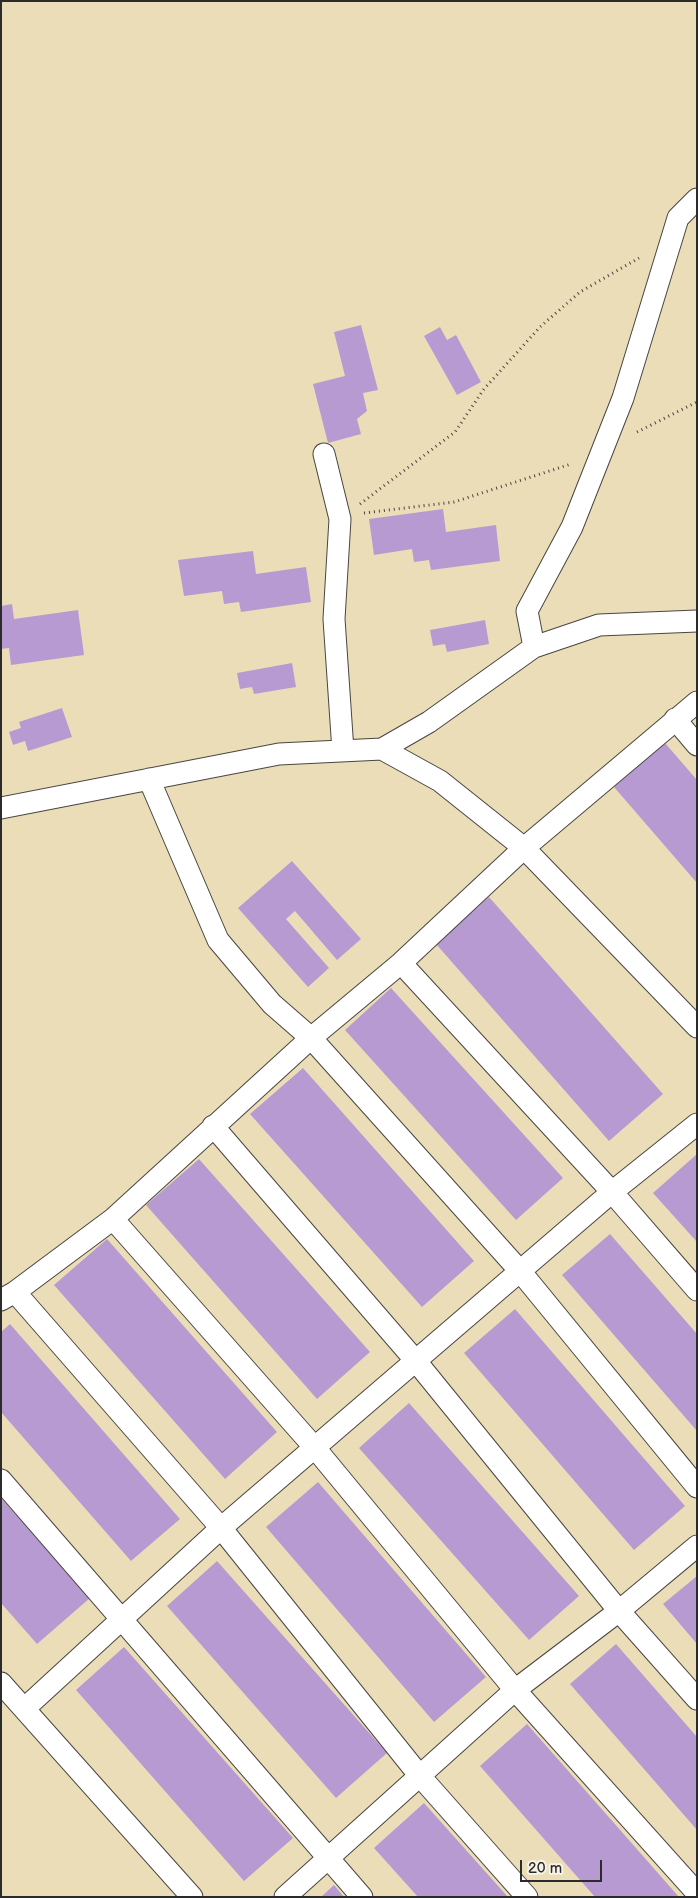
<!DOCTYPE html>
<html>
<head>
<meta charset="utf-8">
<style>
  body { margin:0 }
  #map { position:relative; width:698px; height:1898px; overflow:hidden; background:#ecddb9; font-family:"Balsamiq Sans",sans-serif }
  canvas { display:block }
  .frame { position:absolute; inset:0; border:2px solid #2b2b2b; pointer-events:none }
  .scale { position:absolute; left:520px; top:1860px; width:82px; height:22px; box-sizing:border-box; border:2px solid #2b2b2b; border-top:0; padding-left:6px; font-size:15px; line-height:18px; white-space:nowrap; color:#2b2b2b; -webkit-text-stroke:4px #f7f3e8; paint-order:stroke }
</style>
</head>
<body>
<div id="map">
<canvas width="698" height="1898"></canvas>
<div class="frame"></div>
<div class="scale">20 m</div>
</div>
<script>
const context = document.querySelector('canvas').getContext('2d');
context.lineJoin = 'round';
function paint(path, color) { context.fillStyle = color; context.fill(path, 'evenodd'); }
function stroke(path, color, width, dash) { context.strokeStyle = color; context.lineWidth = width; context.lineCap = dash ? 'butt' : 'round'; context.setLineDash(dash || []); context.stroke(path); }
const building = new Path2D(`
  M361 325 378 390 363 393 367 411 357 419 361 434 328 443 313 384 345 376 334 332Z
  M440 327 447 340 456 335 481 382 457 395 424 336Z
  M443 509 446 532 496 525 500 561 431 570 429 560 414 562 412 549 374 555 369 519Z
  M253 551 256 574 306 567 311 602 241 612 239 602 224 604 222 591 184 596 178 560Z
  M12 604 14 619 78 610 84 655 11 665 9 648 1 649V606Z
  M485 620 489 644 447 652 445 644 433 646 430 630Z
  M292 663 296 687 254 694 252 687 240 689 237 673Z
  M62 708 72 737 28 751 25 741 13 745 9 732 21 728 19 722Z
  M665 743 697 780V883L614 787Z
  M292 861 361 939 337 960 295 911 286 919 329 968 308 987 238 908Z
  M489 897 663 1094 609 1141 436 944Z
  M391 988 563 1178 516 1220 345 1030Z
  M303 1068 474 1261 422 1307 250 1114Z
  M697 1154V1242L653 1193Z
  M199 1159 370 1352 317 1399 146 1205Z
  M610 1234 697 1334V1431L562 1275Z
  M107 1239 277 1432 225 1479 54 1285Z
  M515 1309 685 1506 634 1550 464 1353Z
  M10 1324 180 1519 131 1561 1 1412V1332Z
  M409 1403 579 1596 529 1640 359 1448Z
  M318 1482 486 1677 434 1722 266 1527Z
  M1 1498 90 1598 37 1644 1 1603Z
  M217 1561 387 1753 336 1798 167 1606Z
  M697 1576V1644L663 1604Z
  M616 1644 697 1737V1830L570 1684Z
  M124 1647 293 1838 244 1881 76 1690Z
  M527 1724 679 1897H595L480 1766Z
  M424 1803 508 1897H418L374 1848Z
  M334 1885 344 1897H321Z`);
const path = new Path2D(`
  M637 432 697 402
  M360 504 455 432 484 389 540 327 580 292 639 258
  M364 513 454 502 571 464`);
const street = new Path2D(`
  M324 454 340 519 334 619 343 751
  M534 647 599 625 697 621
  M675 719 697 745
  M382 749 429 722 534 647 527 611 572 527 623 398 678 218 697 199
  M149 779 218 940 272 1004 311 1038 520 1271 697 1487
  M1 808 279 754 382 749 440 781 524 848 697 1027
  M401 963 612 1192 697 1290
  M213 1126 415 1360 619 1611 697 1699
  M113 1219 315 1448 515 1690 697 1893
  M15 1292 221 1528 419 1775 527 1897
  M1 1300 15 1292 113 1219 311 1038 401 963 524 848 697 702
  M1 1480 362 1897
  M1 1683 192 1897
  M24 1709 221 1528 612 1192 697 1124
  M285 1897 515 1690 619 1611 697 1546`);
paint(building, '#b89ad2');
stroke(street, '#484640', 23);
stroke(path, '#484640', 3, [1, 4]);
stroke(street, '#fff', 21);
</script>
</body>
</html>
